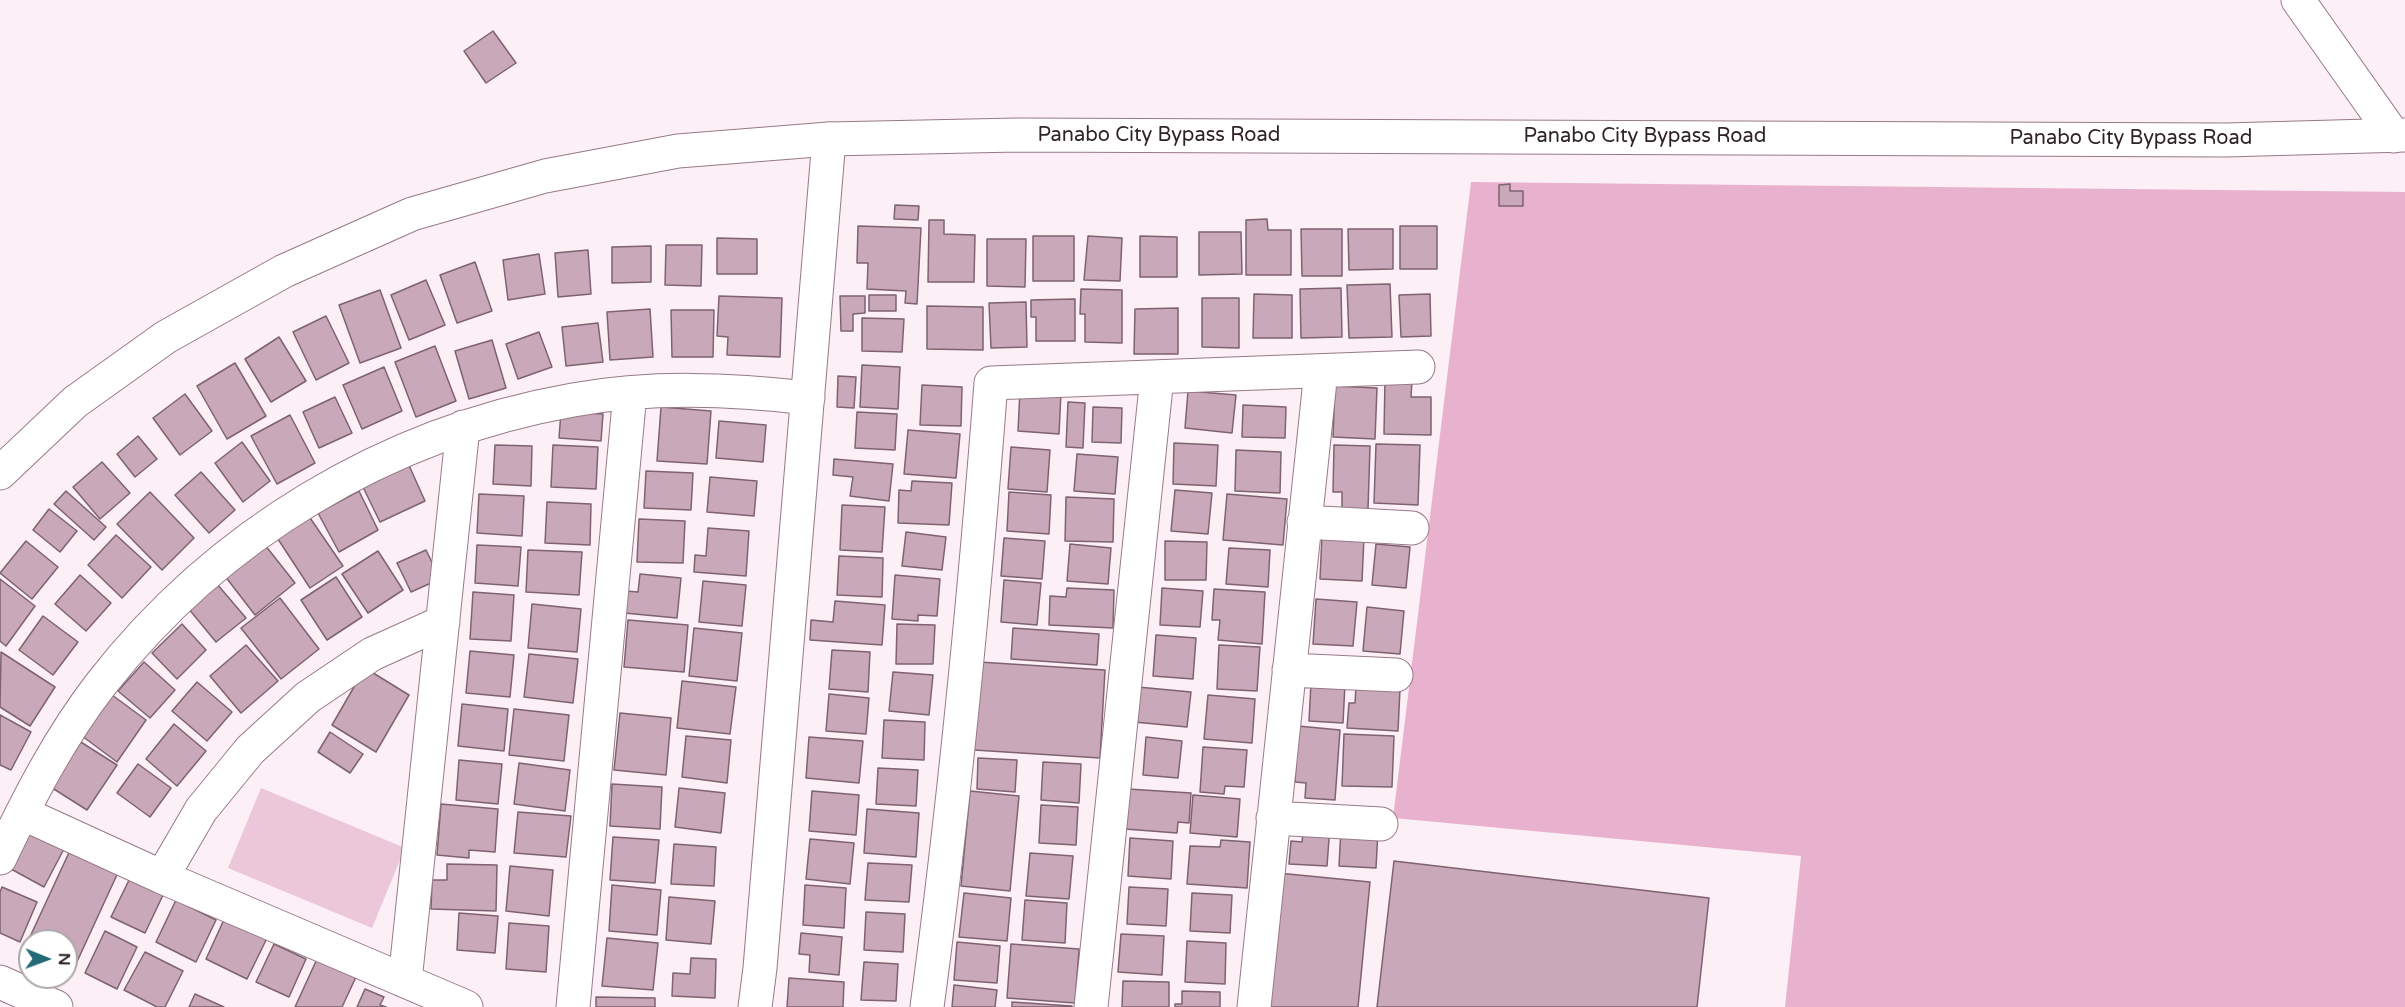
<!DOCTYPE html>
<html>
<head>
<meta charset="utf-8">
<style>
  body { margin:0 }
  #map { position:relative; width:2405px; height:1007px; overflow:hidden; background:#fdeff6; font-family:"Varela Round",sans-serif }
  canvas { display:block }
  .north { position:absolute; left:18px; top:929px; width:60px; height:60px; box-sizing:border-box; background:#fff; border:2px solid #aca7a9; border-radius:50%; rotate:91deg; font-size:16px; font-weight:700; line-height:24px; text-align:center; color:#2f2329 }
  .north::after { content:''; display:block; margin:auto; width:21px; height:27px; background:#246a79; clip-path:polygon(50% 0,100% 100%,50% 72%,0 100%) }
</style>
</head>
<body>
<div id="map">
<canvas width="2405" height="1007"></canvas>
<div class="north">N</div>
</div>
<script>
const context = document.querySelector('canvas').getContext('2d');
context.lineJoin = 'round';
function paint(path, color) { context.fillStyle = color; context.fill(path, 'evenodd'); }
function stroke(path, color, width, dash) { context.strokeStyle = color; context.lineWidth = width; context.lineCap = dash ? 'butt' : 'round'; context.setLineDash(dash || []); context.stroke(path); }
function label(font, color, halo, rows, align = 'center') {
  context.font = font + ' "Varela Round",sans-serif'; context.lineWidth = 6; context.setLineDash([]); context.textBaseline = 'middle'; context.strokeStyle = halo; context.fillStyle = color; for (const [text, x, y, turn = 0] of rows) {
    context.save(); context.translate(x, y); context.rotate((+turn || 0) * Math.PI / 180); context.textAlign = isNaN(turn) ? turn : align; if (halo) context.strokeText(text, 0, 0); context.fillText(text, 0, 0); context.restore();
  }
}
const green = new Path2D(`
  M261 788 405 848 372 928 228 868Z`);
const forest = new Path2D(`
  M1471 182 2405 192V1007H1785L1801 856 1393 818Z`);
const building = new Path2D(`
  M493 31 516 63 486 83 464 51Z
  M1510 184V191H1523V206H1499V185Z
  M895 205 919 206 918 220 894 219Z
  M1267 219 1268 230H1291V275H1246V220Z
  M929 220H944V234L975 235 974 282H928Z
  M858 226 921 228 917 304 905 303 906 291 867 289 868 263H857Z
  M1400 226H1437V269H1400Z
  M1301 229H1342V276H1302Z
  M1348 229H1393V269L1349 270Z
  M1199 232H1241L1242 274 1199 275Z
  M1033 236H1074V281H1033Z
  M1088 236 1122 238 1120 281 1084 280Z
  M1140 236 1177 237V277H1140Z
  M717 238 757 239V274H717Z
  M987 239H1026L1025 287 987 286Z
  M666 245H702L701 286 665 285Z
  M651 246V282L612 283V247Z
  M588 250 591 294 558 297 555 253Z
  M539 254 545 294 508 300 503 260Z
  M475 262 492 311 457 323 440 275Z
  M426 280 445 325 409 340 391 295Z
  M1390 284 1392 337 1349 338 1347 285Z
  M1341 288 1342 337 1301 338 1300 289Z
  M1081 289 1122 290V343L1085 342V314H1080Z
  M380 290 401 348 360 363 339 305Z
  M1254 294 1292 295V338H1253Z
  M1430 294 1431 336 1401 337 1399 295Z
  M869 295H896V311H869Z
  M719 296 782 298 780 357 727 355 728 337 717 336Z
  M840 296H865V313L853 314V331H841Z
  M1202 298H1239V348L1202 347Z
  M1075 299V341H1036V317H1031V300Z
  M1026 302 1027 347 991 348 989 303Z
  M927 306 983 307V350L927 349Z
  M1178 308V354H1134L1135 309Z
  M650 309 653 357 610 360 607 312Z
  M671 310H714L713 357H672Z
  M326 316 349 363 316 380 293 332Z
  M862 318 904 319 902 352 862 351Z
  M598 323 603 362 566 366 562 327Z
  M539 332 552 367 518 379 506 344Z
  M279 337 306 381 271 402 245 359Z
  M492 340 506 388 469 399 455 351Z
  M435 346 456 401 416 417 395 362Z
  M235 363 266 416 227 439 197 386Z
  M862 365 900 367 898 409 860 407Z
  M384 367 402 411 362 429 343 385Z
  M838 376 856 377 854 408 837 407Z
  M1385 379 1412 380 1411 397H1431V435L1384 434Z
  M922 385 962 387 961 426 920 425Z
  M1335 386 1377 388 1375 439 1333 437Z
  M1020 390 1061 392 1059 434 1018 431Z
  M1188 391 1236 395 1232 433 1185 428Z
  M185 394 212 431 180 455 153 418Z
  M335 397 352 433 319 448 303 412Z
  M1068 402 1085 403 1083 448 1066 447Z
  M1243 405 1286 407 1285 438 1242 437Z
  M661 407 711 411 707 464 657 461Z
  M1093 407 1122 408 1121 443 1092 442Z
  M561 412 603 414 601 441 559 438Z
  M857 412 897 414 895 450 855 448Z
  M290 415 315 463 277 484 251 436Z
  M719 421 766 425 763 462 716 458Z
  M908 430 960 434 956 478 904 474Z
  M138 436 157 459 135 477 117 454Z
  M242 442 270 481 243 502 215 463Z
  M1174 443 1218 445 1216 486 1173 484Z
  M1376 444 1420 445 1418 505 1374 503Z
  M495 445 532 446 531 486 493 484Z
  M553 445 598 447 596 489 551 487Z
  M1334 445 1370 446 1368 509H1342V492H1333Z
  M1011 447 1050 450 1047 492 1008 489Z
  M1236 450 1281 452 1280 493 1235 491Z
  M1077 454 1118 457 1115 494 1074 491Z
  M834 459 893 464 889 501 850 496 853 477 833 475Z
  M407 461 425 501 380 522 361 483Z
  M102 462 130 493 100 519 73 487Z
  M646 471 693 473 691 510 644 508Z
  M201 472 235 510 209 533 175 495Z
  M710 477 757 481 754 516 707 512Z
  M912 481 952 483 949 525 898 523 899 490 911 491Z
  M1175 490 1212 493 1208 534 1171 531Z
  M66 491 106 527 94 540 54 504Z
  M359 491 378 530 339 552 318 513Z
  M150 492 194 538 162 570 117 524Z
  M1009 492 1051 495 1049 534 1007 531Z
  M479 494 524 496 522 536 477 533Z
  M1227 494 1287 499 1283 545 1223 540Z
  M1066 497 1114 499 1113 542 1065 541Z
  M547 502 591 504 590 545 545 543Z
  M842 505 885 507 882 552 840 550Z
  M49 509 77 531 60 552 33 530Z
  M306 512 343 566 310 588 274 533Z
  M639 519 685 521 683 563 637 562Z
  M708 528 749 531 746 576 694 572 695 555 706 556Z
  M906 532 946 537 942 570 902 566Z
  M116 535 151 567 122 598 88 565Z
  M1322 535 1364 537 1362 581 1320 579Z
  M1004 538 1045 541 1042 579 1001 576Z
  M261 540 295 583 255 615 221 571Z
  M26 541 58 567 32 599 0 573Z
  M1165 541 1207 542 1206 580H1165Z
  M1070 544 1111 548 1108 584 1067 581Z
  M1376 544 1410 547 1406 588 1372 585Z
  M477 545 521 547 518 586 475 583Z
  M1229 548 1270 550 1268 587 1226 584Z
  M426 550 440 579 411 592 397 563Z
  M528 550 582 552 579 595 526 592Z
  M378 551 403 590 368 613 342 574Z
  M839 556 883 558 882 597 837 595Z
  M640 574 681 578 677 618 624 613 626 591 638 592Z
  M80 575 111 603 86 631 55 604Z
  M895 575 940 579 937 616 918 615V621L892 619Z
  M336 577 362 617 327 640 301 600Z
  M0 579 35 606 6 646 0 641Z
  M1004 580 1041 583 1037 625 1001 622Z
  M703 581 746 585 742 626 699 622Z
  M217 584 246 618 216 642 188 608Z
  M1067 588 1114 590 1113 628 1049 625 1050 596 1066 597Z
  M1162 588 1203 591 1200 627 1160 625Z
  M1214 589 1265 592 1262 644 1218 640 1220 620H1212Z
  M473 592 514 595 511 641 470 639Z
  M280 598 319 649 281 679 241 628Z
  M1316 599 1357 602 1353 646 1313 644Z
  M835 601 885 605 882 645 810 640 811 620 833 622Z
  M532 604 581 609 577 652 528 648Z
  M1367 607 1404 611 1400 654 1363 651Z
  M43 616 78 642 53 675 19 650Z
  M628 620 688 625 684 672 624 667Z
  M182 624 206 650 177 679 152 653Z
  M897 624 935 625 933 664H896Z
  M694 628 742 633 737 681 689 676Z
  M1013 628 1099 634 1097 665 1011 659Z
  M1156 635 1196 638 1193 679 1153 676Z
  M246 645 278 681 241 713 210 676Z
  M1219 645 1260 647 1257 691 1217 689Z
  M832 650 870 652 868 692 829 689Z
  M470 651 514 655 510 697 466 693Z
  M1 652 55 687 30 726 0 707Z
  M529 654 578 659 573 703 524 697Z
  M144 662 175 690 150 718 118 691Z
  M979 662 1105 670 1100 758 974 750Z
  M365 668 409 695 376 752 332 725Z
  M893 672 933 675 929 715 889 711Z
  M682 681 736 687 730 734 677 728Z
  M197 682 232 712 207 741 172 711Z
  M1311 683 1345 684 1343 723 1309 721Z
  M1138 687 1191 692 1187 727 1134 722Z
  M1356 687 1400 689 1398 731 1347 728 1349 703H1355Z
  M108 692 146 720 117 762 78 733Z
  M829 694 869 698 866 734 826 731Z
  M1208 695 1255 699 1252 743 1204 739Z
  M462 704 508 709 504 751 458 746Z
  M514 709 569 715 564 761 509 755Z
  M620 713 671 718 666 775 614 770Z
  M0 715 31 732 11 770 0 765Z
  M884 720 925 722 924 760 882 758Z
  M174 724 206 751 177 786 146 759Z
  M1298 726 1340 730 1335 800 1305 798 1306 783 1295 782Z
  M330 732 363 754 350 773 318 752Z
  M1344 734 1394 736 1392 787 1342 786Z
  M686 736 731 740 727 783 682 777Z
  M809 737 863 741 859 783 806 778Z
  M1146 737 1182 741 1178 778 1143 775Z
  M76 739 117 765 87 810 46 784Z
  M1203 747 1247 750 1244 787 1225 786 1224 794 1200 792Z
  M978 758 1017 760 1015 792 977 789Z
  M459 760 502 764 498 804 456 800Z
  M1043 762 1081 764 1079 803 1041 800Z
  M519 763 570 770 565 811 514 804Z
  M138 764 171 788 150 817 117 793Z
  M878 768 918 770 916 806 876 804Z
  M612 784 662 787 660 829 610 826Z
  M679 788 725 793 721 833 675 827Z
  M1128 789 1191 793 1189 823 1178 822 1177 833 1125 829Z
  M812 791 859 795 856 835 809 831Z
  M970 791 1019 796 1010 891 961 886Z
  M1193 795 1240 799 1237 837 1190 833Z
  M441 804 498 809 495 852 469 850V858L437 855Z
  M1041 805 1078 807 1076 845 1039 843Z
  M867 809 919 813 916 857 864 853Z
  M518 812 571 816 566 857 514 853Z
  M1304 825 1330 826 1327 866 1289 864 1291 841 1302 842Z
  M1341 828 1378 830 1376 868 1339 866Z
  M32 829 65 847 44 887 11 869Z
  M613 837 659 840 655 883 610 880Z
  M1130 838 1173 841 1171 879 1128 876Z
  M810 839 854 843 850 884 806 879Z
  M1221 840 1250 842 1247 888 1187 884 1190 846 1220 847Z
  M73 844 121 866 70 977 66 975V941H30V958L22 954Z
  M674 844 716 847 714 886 671 884Z
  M1030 853 1073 856 1069 899 1026 896Z
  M1394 861 1709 898 1697 1007H1377Z
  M868 863 912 865 909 902 865 900Z
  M447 864 497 865 496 911 431 909 432 880H447Z
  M510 866 553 870 549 916 506 911Z
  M1278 873 1370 882 1358 1007H1265Z
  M131 876 164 893 145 933 111 917Z
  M612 885 661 890 657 935 609 931Z
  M805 885 846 888 844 928 803 925Z
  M2 887 37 902 20 942 0 933V892Z
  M1129 887 1168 889 1166 926 1127 924Z
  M964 893 1011 898 1007 941 959 937Z
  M1192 893 1232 895 1230 933 1190 931Z
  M669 897 715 901 711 944 666 940Z
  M176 900 216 920 196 962 156 942Z
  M1025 900 1067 903 1065 943 1022 940Z
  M866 912 905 914 903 952 864 950Z
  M227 913 269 934 247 979 206 959Z
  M459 913 498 916 495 953 457 950Z
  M509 923 549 926 546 972 506 969Z
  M105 931 137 947 117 989 85 973Z
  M801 933 842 937 839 975 809 972 810 955 799 954Z
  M1121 934 1164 936 1162 975 1118 972Z
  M607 938 658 943 653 990 602 986Z
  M1187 941 1226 943 1225 984 1185 982Z
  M957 942 1000 946 997 983 954 980Z
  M274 944 306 959 289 997 256 982Z
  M1011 944 1079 949 1075 1003 1007 998Z
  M145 952 183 971 165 1007H157L124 990Z
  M691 958 716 959 715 998 672 996 673 973 690 974Z
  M317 959 356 977 342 1007H295Z
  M864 962 898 964 896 1001 861 1000Z
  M789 978 844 982 843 1007H787Z
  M1123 981 1169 982V1007H1122Z
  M954 985 997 990 995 1007H952Z
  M365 989 384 997 380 1005 386 1007H357Z
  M1182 991 1220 992V1007H1175V1004H1182Z
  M195 994 224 1007H189Z
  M596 997 655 998V1007H596Z
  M1012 1002 1072 1006V1007H1012Z`);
const street = new Path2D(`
  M2298 0 2394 136
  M1304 522 1412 528
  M1289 670 1396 675
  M22 813 162 877 466 1007
  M1273 818 1381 824
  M0 858C29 797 60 737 101 684 217 535 386 433 573 400 651 386 730 389 808 398
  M162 877 201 810 250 750 308 697 372 654 443 622
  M405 981 463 427
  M0 982 56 1007
  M573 1007 630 393
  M755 1007 760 968 829 139
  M927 1007C955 799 975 591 991 383L1418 367
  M1091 1007 1157 377
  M1254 1007 1321 371`);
const secondary = new Path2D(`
  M0 473 75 402 166 337 284 271 412 214 545 176 678 151 829 139 1017 135 2226 140 2405 135`);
const streetNames = [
  ["Panabo City Bypass Road",1159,136],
  ["Panabo City Bypass Road",1645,137],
  ["Panabo City Bypass Road",2131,139]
];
paint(green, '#ecc6d9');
paint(forest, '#e8b2ce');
paint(building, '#c9a9b9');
stroke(building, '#7e6270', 1.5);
stroke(street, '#977988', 35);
stroke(secondary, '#977988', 35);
stroke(street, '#fff', 33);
stroke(secondary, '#fff', 33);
label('20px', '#2f2329', '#fff', streetNames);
</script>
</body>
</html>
